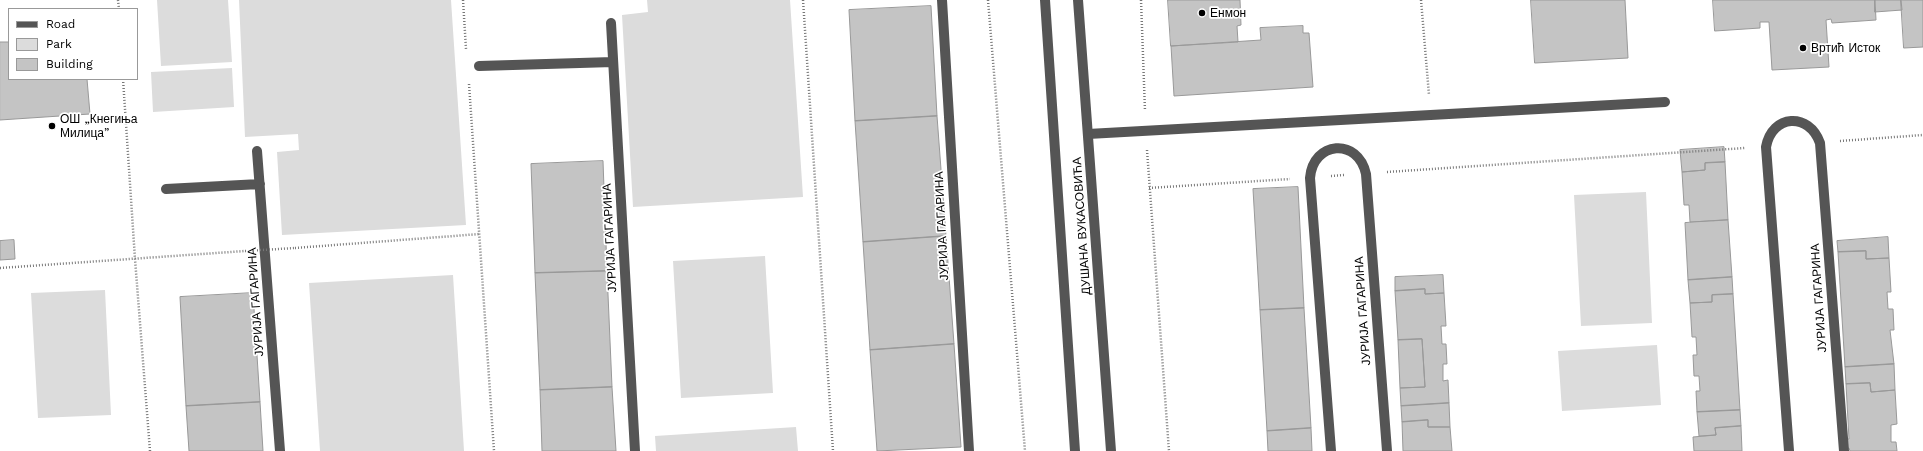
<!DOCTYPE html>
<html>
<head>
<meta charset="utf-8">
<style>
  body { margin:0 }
  #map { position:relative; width:1923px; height:451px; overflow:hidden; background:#fff; font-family:"Work Sans",sans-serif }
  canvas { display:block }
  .legend { position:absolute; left:8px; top:8px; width:130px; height:72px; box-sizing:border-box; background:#fff; border:1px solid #999; margin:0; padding:5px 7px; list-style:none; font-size:12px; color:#000 }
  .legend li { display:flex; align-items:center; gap:8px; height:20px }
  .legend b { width:20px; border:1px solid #999 }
</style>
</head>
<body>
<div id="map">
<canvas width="1923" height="451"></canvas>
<ul class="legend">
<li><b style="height:5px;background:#555"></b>Road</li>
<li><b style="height:11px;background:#dcdcdc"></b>Park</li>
<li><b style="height:11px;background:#c4c4c4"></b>Building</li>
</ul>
</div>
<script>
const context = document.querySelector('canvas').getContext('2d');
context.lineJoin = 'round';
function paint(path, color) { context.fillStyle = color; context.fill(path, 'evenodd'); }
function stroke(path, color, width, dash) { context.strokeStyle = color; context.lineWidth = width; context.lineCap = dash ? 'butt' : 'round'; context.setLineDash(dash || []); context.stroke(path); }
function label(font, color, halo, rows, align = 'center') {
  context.font = font + ' "Work Sans",sans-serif'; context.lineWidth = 3.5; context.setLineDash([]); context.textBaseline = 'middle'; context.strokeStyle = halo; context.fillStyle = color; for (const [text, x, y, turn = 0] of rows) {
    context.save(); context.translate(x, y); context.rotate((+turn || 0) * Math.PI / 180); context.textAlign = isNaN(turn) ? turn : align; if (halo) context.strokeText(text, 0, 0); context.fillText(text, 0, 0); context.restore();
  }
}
const green = new Path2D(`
  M157 0H228L232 62 161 66Z
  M239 0H451L466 225 282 235 277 152 299 150 298 134 245 137Z
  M647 0H790L803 197 633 207 622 15 648 12Z
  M232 68 234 107 153 112 151 72Z
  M1646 192 1652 323 1581 326 1574 195Z
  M765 256 773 393 681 398 673 261Z
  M453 275 464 451H320L309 283Z
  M105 290 111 415 38 418 31 293Z
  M1657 345 1661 405 1562 411 1558 351Z
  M796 427 798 451H656L655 436Z`);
const building = new Path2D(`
  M1168 0H1240L1241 25 1237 26 1238 42 1171 46Z
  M1531 0H1625L1628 58 1535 63Z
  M1713 0H1875L1876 20 1832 23 1831 19 1826 20 1829 67 1772 70 1769 22H1760V28L1715 31Z
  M1875 0H1901L1902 10 1875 12Z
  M1901 0H1923V47L1904 48Z
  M931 6 937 116 855 121 849 10Z
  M1303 26V33H1309L1313 87 1174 96 1171 46 1261 40 1260 28Z
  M0 42H9V79H87L90 114 0 120Z
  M937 116 946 236 863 242 855 121Z
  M1724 147 1725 162 1705 163V170L1682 172 1680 150Z
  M603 161 607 271 535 273 531 164Z
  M1725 162 1728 220 1690 222 1689 205H1684L1682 172 1705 170V163Z
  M1298 187 1304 308 1260 310 1253 189Z
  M1728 220 1732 277 1688 280 1685 223Z
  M946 236 954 344 870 350 863 242Z
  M1888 237 1889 258 1866 259V251L1838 252 1837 241Z
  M14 240 15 259 0 260V241Z
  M1866 251V259L1889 258 1891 292H1887L1888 309H1893L1894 330H1890L1894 364 1845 367 1838 252Z
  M607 271 612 387 540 390 535 273Z
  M1443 275 1444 293 1425 294V289L1395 291V277Z
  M1732 277 1733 294 1712 295V302L1690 303 1688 280Z
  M1425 289V294L1444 293 1446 326H1441L1442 344H1446L1447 364H1443V381L1448 380 1449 403 1401 406 1400 388 1425 387 1422 339 1398 340 1395 291Z
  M253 293 260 402 186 406 180 297Z
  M1733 294 1740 410 1697 412 1696 391H1700L1699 376H1694L1693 355H1697L1696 337H1692L1690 303 1712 302V295Z
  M1304 308 1311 428 1267 431 1260 310Z
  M1422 339 1425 387 1400 388 1398 340Z
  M954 344 961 447 877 451 870 350Z
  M1894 364 1895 390 1871 392 1870 383 1846 384 1845 367Z
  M1870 383 1871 392 1895 390 1897 424 1891 425V442H1896L1897 451H1850L1849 448 1847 449 1846 439H1849L1846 384Z
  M612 387 616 451H542L540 390Z
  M260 402 263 451H189L186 406Z
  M1449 403 1450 427H1428V420L1402 422 1401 406Z
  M1740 410 1741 426 1715 428 1716 435 1699 436 1697 412Z
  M1428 420V427H1450L1452 451H1403L1402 422Z
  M1741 426 1742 451H1694L1693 437 1716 435 1715 428Z
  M1311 428 1312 451H1268L1267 431Z`);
const path = new Path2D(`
  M118 0 119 9
  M463 0 466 49
  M803 0 833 451
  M988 0 1025 451
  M1141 0 1145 111
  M1421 0 1429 95
  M123 79 135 259 150 451
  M469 84 494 451
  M1840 141 1923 135
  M1147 150 1169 451
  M1387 172 1745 148
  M1331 176 1344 175
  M1149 188 1290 179
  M295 248 480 234
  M0 268 245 251`);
const minor = new Path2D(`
  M942 0 969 451
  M1045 0 1075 451
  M1078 0 1111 451
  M611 23 635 451
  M479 66 613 62
  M1088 134 1665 102
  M257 151 280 451
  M166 189 260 184
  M1331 451 1310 178C1313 141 1358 137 1366 174L1387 451
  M1789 451 1766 147C1772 114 1809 112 1820 143L1844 451`);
const pathBridge = new Path2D(`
  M245 251 295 248`);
const markers = [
  [1202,13,4,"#000"],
  [1803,48,4,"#000"],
  [52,126,4,"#000"]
];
const poiNames = [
  ["Енмон",1210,13],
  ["Вртић Исток",1811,48],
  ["ОШ „Кнегиња",60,119],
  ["Милица”",60,133]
];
const streetNames = [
  ["ЈУРИЈА ГАГАРИНА",942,226,-93],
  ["ДУШАНА ВУКАСОВИЋА",1082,226,-94],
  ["ЈУРИЈА ГАГАРИНА",610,238,-93],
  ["ЈУРИЈА ГАГАРИНА",1819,298,-94],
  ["ЈУРИЈА ГАГАРИНА",256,302,-94],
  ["ЈУРИЈА ГАГАРИНА",1363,311,-94]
];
paint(green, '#dcdcdc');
paint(building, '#c4c4c4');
stroke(building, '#999', 1);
stroke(path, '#777', 2.5, [1, 2]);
stroke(minor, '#555', 10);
stroke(pathBridge, '#777', 2.5, [1, 2]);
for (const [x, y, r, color] of markers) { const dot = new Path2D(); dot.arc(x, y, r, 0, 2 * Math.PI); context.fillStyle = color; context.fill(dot); stroke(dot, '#fff', 1.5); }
label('12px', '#000', '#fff', poiNames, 'left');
label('12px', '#000', '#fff', streetNames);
</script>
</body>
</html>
